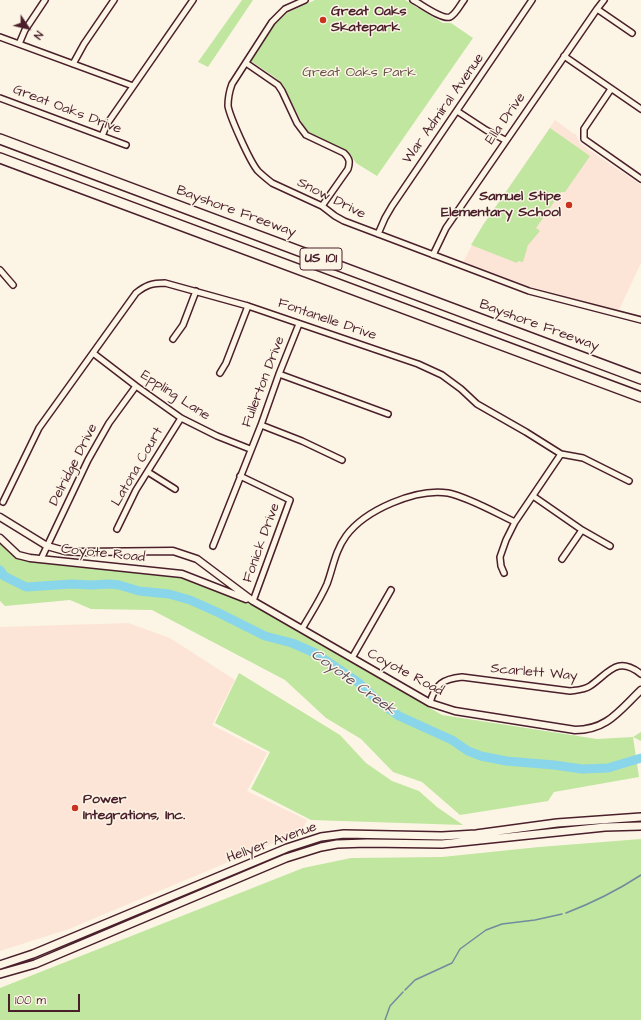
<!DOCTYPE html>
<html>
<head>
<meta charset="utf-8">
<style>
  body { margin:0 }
  #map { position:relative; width:641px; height:1020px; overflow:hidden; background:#fcf5e5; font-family:"Architects Daughter",sans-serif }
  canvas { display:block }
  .north { position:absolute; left:8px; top:8px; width:40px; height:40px; -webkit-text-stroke:3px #fcf5e5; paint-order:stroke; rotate:125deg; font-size:11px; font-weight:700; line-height:16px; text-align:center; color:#4a1f2b }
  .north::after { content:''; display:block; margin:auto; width:14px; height:18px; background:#4a1f2b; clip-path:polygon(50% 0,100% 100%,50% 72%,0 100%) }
  .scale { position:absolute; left:8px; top:994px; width:72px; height:18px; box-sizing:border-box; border:2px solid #4a1f2b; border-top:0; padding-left:5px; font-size:12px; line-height:14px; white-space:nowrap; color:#4a1f2b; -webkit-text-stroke:3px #fcf5e5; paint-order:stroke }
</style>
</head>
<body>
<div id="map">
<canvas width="641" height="1020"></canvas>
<div class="north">N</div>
<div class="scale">100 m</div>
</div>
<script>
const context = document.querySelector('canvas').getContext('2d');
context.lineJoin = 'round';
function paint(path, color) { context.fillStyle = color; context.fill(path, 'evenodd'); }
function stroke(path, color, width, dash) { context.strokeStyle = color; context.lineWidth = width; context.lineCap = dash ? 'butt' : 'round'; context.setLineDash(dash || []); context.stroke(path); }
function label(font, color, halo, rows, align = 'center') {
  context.font = font + ' "Architects Daughter",sans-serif'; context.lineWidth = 3; context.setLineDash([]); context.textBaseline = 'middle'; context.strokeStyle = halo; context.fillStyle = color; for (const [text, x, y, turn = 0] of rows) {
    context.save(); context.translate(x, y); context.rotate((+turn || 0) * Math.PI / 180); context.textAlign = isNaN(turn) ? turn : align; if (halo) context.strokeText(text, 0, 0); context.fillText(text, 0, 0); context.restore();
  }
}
const built = new Path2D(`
  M555 120 574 134H576L578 140 582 145 641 185V263L619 310 527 286 463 262 483 225Z
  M128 623 170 638 235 680 212 725 267 753 247 791 307 820 302 831 69 929 0 951V627Z`);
const green = new Path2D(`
  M242 0H253L208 67 198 62Z
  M315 0H405L443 23H451L473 38 377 176 356 163 350 154 306 131 283 85 276 78 251 61 275 24 287 13Z
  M550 128 590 156 565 192H561L536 228 540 231 528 245 523 262 518 261 517 263 471 245 483 225Z
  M0 543 18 558 180 577 253 604 442 715 597 739 633 737 641 732V741L633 737 639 777 554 792 548 801 460 815 422 782 393 772 361 739 326 718 285 680 152 610 91 609 70 600 5 606 0 601Z
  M239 673 340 735 366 763 392 781 419 791 437 807 463 825 311 820 251 789 270 752 215 723Z
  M641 839V1020H0V988L303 868 351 858 442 857 539 847Z`);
const stream = new Path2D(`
  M566 913C592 903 618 890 641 875
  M405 990 415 980 452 963 460 949 486 930 502 924 535 920 562 914
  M385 1020 390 1006 403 992`);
const river = new Path2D(`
  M0 570 4 576 26 587 72 584 91 585 110 584 119 585 139 591 169 594 190 600 219 613 265 636 292 643 315 653 359 683 378 701 399 716 452 740 468 751 481 756 506 761 554 765 582 769 608 768 641 758`);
const minor = new Path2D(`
  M305 0 285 9 272 22 232 84C229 92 228 98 228 106 230 117 250 162 258 171 262 175 267 179 272 183L322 206 335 216 344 221 529 291 641 320
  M413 0C421 4 442 20 450 17 456 14 460 5 464 0
  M597 9 632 33
  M0 37 133 86
  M19 44 25 30 45 0
  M564 56 641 109
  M246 63 278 85 282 91 297 123 306 135 344 153C350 159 350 162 348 169L322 206
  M73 64 84 44 114 0
  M611 89 584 129V139L641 179
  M0 98 126 145
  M457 111 486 130 505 140
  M102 136 107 124 193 0
  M378 234 385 218 392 206 532 0
  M433 255 446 228 597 9 604 0
  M0 270 13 285
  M173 339 183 325 196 291
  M93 353 136 386 181 418 217 436 250 449
  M220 373 226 363 248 306
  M279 374 388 414
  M261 425 302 441 342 460
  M148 472 175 489
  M240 476 290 500 253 601
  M533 496 582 530 610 546
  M3 502 39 428 136 293C146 285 152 283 165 283L248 306 418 364 442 375 461 389 477 404 526 432 561 454 583 458 629 481
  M117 529 136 490 181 418
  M213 546 261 425 279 374 299 324
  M41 559 88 460 109 423 136 386
  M562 559 582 530
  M504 573 501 566 500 557 506 540 515 522 561 454
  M302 629C310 615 320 600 327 584 333 568 335 551 346 536 365 510 416 488 448 493 468 497 496 513 515 522
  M352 658 391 590
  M430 703C435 684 443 679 462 677L570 691C577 690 584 690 590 686 609 673 617 655 641 674`);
const tertiary = new Path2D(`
  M0 517 47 546 65 551 81 552 173 551 197 559 253 601 430 703 455 711 575 730C607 730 619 711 641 690
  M0 538 18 555 30 558 182 574 246 599`);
const secondary = new Path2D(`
  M0 965 33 954 287 848 321 837 344 834 442 836 476 834 557 823 641 817
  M0 974 35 964 286 858 321 847 337 844 367 843 442 844 605 827 641 826`);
const motorway = new Path2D(`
  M0 139 641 379
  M0 158 641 397`);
const markers = [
  [323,20,4,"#c8321e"],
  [569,205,4,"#c8321e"],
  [75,808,4,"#c8321e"]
];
const shields = [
  [321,259,42]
];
const shieldNames = [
  ["US 101",321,259]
];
const poiNames = [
  ["Great Oaks",331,12],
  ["Skatepark",331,28],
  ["Samuel Stipe",561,197,"right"],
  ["Elementary School",561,213,"right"],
  ["Power",83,800],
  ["Integrations, Inc.",83,816]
];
const parkNames = [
  ["Great Oaks Park",359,73]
];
const streetNames = [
  ["War Admiral Avenue",444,109,-55],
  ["Great Oaks Drive",67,110,21],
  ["Ella Drive",506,119,-55],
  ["Snow Drive",331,199,27],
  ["Bayshore Freeway",236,212,20],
  ["Fontanelle Drive",327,320,19],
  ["Bayshore Freeway",539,326,20],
  ["Fullerton Drive",264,382,-69],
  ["Eppling Lane",175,396,33],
  ["Delridge Drive",74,465,-63],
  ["Latona Court",138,467,-60],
  ["Fonick Drive",262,543,-70],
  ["Coyote Road",103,554,6],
  ["Coyote Road",405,673,28],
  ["Scarlett Way",534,673,5],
  ["Hellyer Avenue",272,843,-20]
];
const waterNames = [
  ["Coyote Creek",353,683,36]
];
paint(built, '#fce5d7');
paint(green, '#c0e6a0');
stroke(stream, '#708c9d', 1.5);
stroke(river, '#89d5e9', 9);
stroke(minor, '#4a1f2b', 8);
stroke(tertiary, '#4a1f2b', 9);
stroke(secondary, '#4a1f2b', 10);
stroke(motorway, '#4a1f2b', 12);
stroke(minor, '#fcf5e5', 5);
stroke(tertiary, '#fcf5e5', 6);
stroke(secondary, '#fcf5e5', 7);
stroke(motorway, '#fcf5e5', 9);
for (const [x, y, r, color] of markers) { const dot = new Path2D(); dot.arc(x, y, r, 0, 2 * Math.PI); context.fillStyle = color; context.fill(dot); stroke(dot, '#fcf5e5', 1.5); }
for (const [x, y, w] of shields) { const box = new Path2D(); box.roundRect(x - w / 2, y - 11, w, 22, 3); context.fillStyle = '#fcf5e5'; context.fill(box); stroke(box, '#4a1f2b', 1); }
label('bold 13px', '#4a1f2b', null, shieldNames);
label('bold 14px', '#4a1f2b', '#fcf5e5', poiNames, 'left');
label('14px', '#685148', '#fcf5e5', parkNames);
label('14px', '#4a1f2b', '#fcf5e5', streetNames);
label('italic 15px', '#5a4c5a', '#fcf5e5', waterNames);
</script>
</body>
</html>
